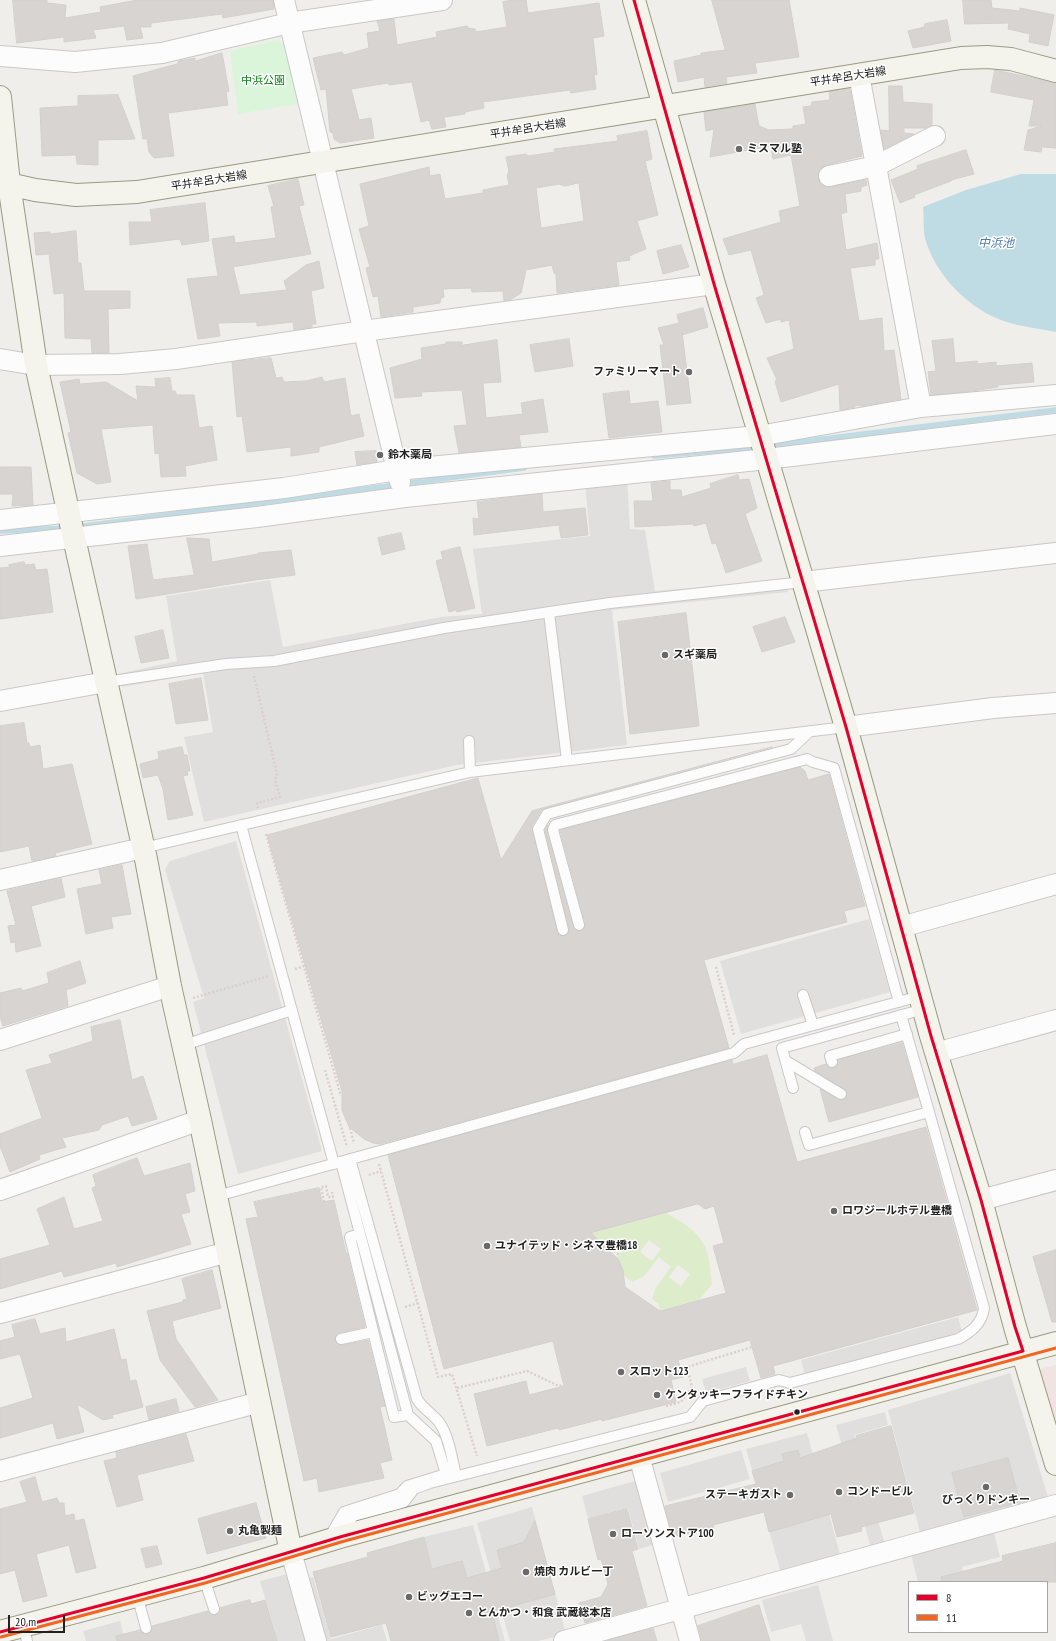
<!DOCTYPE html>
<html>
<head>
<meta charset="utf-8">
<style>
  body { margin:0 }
  #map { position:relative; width:1056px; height:1641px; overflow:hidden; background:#f0eeeb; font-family:"PT Sans Narrow",sans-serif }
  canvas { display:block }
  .legend { position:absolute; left:908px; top:1581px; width:140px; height:52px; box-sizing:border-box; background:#fff; border:1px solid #a7a7a7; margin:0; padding:5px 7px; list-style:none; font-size:12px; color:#222 }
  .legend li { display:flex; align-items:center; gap:8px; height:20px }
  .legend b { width:20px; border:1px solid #a7a7a7 }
  .scale { position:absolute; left:8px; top:1615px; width:57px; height:18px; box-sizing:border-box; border:2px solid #222; border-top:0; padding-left:5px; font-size:12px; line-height:14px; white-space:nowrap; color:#222; -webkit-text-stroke:3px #fff; paint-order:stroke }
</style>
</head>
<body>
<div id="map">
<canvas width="1056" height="1641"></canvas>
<ul class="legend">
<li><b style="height:5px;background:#e4002b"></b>8</li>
<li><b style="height:5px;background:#f26522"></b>11</li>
</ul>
<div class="scale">20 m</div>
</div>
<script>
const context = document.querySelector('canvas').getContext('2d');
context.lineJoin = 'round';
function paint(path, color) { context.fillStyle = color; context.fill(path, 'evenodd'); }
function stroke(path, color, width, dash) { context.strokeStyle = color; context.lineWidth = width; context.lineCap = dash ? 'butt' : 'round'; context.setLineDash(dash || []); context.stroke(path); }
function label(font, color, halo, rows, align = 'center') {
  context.font = font + ' "PT Sans Narrow","Noto Sans JP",sans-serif'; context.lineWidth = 3; context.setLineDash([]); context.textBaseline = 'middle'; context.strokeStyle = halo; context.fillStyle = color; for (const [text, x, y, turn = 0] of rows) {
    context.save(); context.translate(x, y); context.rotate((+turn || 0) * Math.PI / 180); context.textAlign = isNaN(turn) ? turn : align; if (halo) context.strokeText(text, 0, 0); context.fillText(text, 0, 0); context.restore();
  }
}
const commercial = new Path2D(`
  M1056 1365V1426L1040 1369Z`);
const grass = new Path2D(`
  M666 1213C681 1221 698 1231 705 1247 710 1258 710 1272 712 1284L699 1300 660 1310 658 1304 652 1299 656 1287 671 1267 659 1257 644 1276 633 1282 624 1276 623 1270 616 1257 621 1252 612 1245 601 1241 599 1247 584 1235ZM649 1240 661 1249 652 1261 640 1252ZM678 1265 690 1274 681 1286 669 1277Z`);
const park = new Path2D(`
  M278 40 285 46 298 104 238 114 230 51Z`);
const parking = new Path2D(`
  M627 478 630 529 645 530 655 591 785 580 788 592 612 610 627 745 457 765 204 822 184 737 213 732 203 673 122 687 118 674 177 661 166 596 270 580 283 647 441 617 482 614 473 549 590 536 585 483Z
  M236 841 322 1151 238 1174 193 1002 204 998 165 869 170 861Z
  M869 919 890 992 741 1034 720 961Z
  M958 1317 962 1332 805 1375 801 1360Z
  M746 1367 750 1381 706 1393 702 1379Z
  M1010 1373 1048 1497 921 1536 888 1410Z
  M885 1412 888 1425 854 1435 885 1545 871 1548 836 1425Z
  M807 1433 841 1558 781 1573 746 1449Z
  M741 1450 750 1479 668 1502 660 1473Z
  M635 1481 653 1545 639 1549 628 1508 588 1518 582 1496Z
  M532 1507 566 1634 538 1641H510L477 1523Z
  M473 1525 505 1641H452L424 1537Z
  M994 1533 1000 1557 962 1567 966 1582H918L911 1554Z
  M287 1574 308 1641H248L247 1639 275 1631 260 1581Z
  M313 1577 331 1639 382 1625 387 1641H322L306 1579Z
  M818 1585 833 1641H806L801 1624 771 1632 762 1600Z
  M120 1621 125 1641H86L83 1631Z`);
const water = new Path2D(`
  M1021 174H1056V332C1037 328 1014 326 996 318 964 304 934 272 925 238 923 228 924 217 923 207L966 190Z`);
const stream = new Path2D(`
  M767 446 1056 410
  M654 456 759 447
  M76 527 524 468
  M0 531 68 528`);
const building = new Path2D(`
  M13 0H47V3L66 5 65 18 101 12 100 7 137 0H273L274 9 223 18 222 14 151 23V27H140L143 38 127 40 124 26 93 30 96 38 64 42V37L17 43Z
  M514 0H526L528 13 599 3 604 36 593 38 597 74 594 75 596 89 571 93 570 90 483 102 484 108 465 112V114L444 117 446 127 432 129 429 120 421 122 412 82 389 85 388 83 351 89 359 120 371 118 374 138 340 143 334 139 333 133 330 132 326 89 321 90 313 58 342 52 344 55 369 48 367 33 380 31 377 21 394 19 397 45 437 37 436 32 467 26 468 28 475 29 476 32 507 27 503 2Z
  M712 0H789L799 57 755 63 757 73 726 77 727 83 705 87 704 77 678 82 674 61 701 55V53L725 50Z
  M963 0H991L992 8 1020 11V8L1054 15 1048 46 1029 42 1030 34 1008 29 1009 23 965 24Z
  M947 20 951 41 913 48 908 31 924 27 925 24Z
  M222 53 229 91 226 92 228 105 168 113 174 156 154 158 149 152 147 139H143L133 76 177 64 179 61 195 58V61Z
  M995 70 1056 83V148L1042 147 1041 152 1024 150 1028 130 1042 126H1029L1034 100 991 92Z
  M889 86H902L903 102 932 104V125L926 128H904V133L914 134 884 149 881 130 889 131Z
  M850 89 862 156 826 165 821 168 818 173V178L821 184 826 187H831L866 180 867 185 861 187V191L845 194 847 212 841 214 846 250 877 243 879 259H875V265L850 268 859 321 882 318 884 351 894 350 901 399 862 406 855 405V407L840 410 839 384 781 402 775 381 777 380 767 358 794 349 789 320 781 322V319L766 323 756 298 764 295 751 250 729 255 723 239 781 222 779 211 800 206 791 155 773 159 771 146 710 157 714 129 706 131 704 112 755 104 759 126 769 130 793 129V126L806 124 803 107 811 106 812 102 830 100 829 92Z
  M118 95 135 139 98 140V165L77 164 76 155 42 156 40 108 78 106V96Z
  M647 131 652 159 645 161 658 215 637 221 646 249 629 256 630 260 616 262 619 285 557 293 556 274 554 273 552 265 526 270 521 293 510 300 504 301 503 291 472 292 471 288 443 289 444 297 441 298 440 303 413 307V312L381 317 378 296 373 297 366 268 370 267 359 229 369 226 360 184 429 167 430 176 440 174 445 199 483 193V190L509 185 507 175 509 172 506 157 526 154 528 156 555 152 554 149 618 141 617 136ZM579 183 584 221 541 228 536 188 559 184 565 186Z
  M966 150 974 174 951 180V181L914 195 915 197 900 203 891 180 918 169 917 166Z
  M298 179 304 205 299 206 311 254 233 267 240 295 287 290 284 281 306 265 319 261 324 288 311 291 316 324H312V327L294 330 293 322 257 326V322L218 323 220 336 198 339 187 279 218 276 212 239 234 236 235 243 276 238 271 207 274 206 268 186Z
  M205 203 209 241 182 245 180 239 130 245 129 222H152L150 210Z
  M76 231 78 263H81L84 291H130V308L108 309 109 353H92L91 339 65 338 64 293 54 294 49 254 36 255 34 233 50 232V234Z
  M681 245 689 267 663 274 657 251Z
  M703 308 708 327 682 335V332L691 403 667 405 660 345H664L658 328 679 323 677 315Z
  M569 339 573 366 535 372 530 345Z
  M953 339 955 363 977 361 978 364 996 362V366L1032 363 1034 382 998 385V387L965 392 931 395 928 372 936 371 932 341Z
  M497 340 501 382 483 383 486 418 523 414 521 403 543 399 548 432 519 435 521 447 459 453 454 426 467 425 462 390 421 392 422 396 395 398 390 368 422 359 421 348 446 344V342H462V345Z
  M271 358 276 378 282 377 284 382 306 381 322 377 324 382 345 378 351 416 359 414 364 436 319 447V452L291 456V447L247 452 242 416 237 417 232 362Z
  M170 378 172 391H175L177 395H194L199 428 212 426 217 460 185 466 186 476 161 477 159 453 155 454 153 425 101 429 111 482 97 484 77 473 68 433 71 432 60 382 79 379 80 384 106 382 138 401 136 386 156 387 155 379Z
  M629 391 630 404 658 401 662 432 609 438 603 394Z
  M376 451 377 462 357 465 355 452Z
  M0 467H31L33 505 12 506 13 494H0Z
  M738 475 739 480 749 479 757 508 745 514 762 561 726 573 716 543 712 544 706 523 694 526 693 524 635 527 634 501H653L651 483 670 481V490H681L682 497 711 488 710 484Z
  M542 494 543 512 585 508 588 535 561 538 559 525 474 535 473 518 479 519 477 502Z
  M401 533 405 549 382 555 378 538Z
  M187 538 209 539 212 562 258 554V553L291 550 295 575 255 580 136 599 128 546 147 544 153 580 194 575Z
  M460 547 475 608 457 612 456 610 449 612 436 561 443 559 441 552Z
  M24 562 25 565 34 564 36 570 47 569 53 612 0 619V568L10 567 9 565Z
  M686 613 699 726 630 734 618 622Z
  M785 617 795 642 762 652 753 627Z
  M163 630 169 658 141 663 135 637Z
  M201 678 208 720 176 724 169 684Z
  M24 723 27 743H29L30 747 40 745 43 769 72 764 92 844 55 853 56 856 32 861 29 846 0 852V726Z
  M182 747 184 755H187L190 771H187L188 775 183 776 193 815 168 820 163 789 158 775 143 778 140 764 159 759 158 752Z
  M772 747 545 808 541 811 532 826V830L557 932 559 935 564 936 568 934 569 928 545 830 548 825 547 832 573 927 575 930 580 931 584 929 585 923 560 830 800 767 805 771 808 780 829 774 865 906 844 911 847 922 704 960 729 1048 380 1144 373 1143 364 1139 349 1127 342 1110V1091L267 835 478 778 501 860 532 811Z
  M122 865 131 914 111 917 113 928 86 934 77 889 102 884 99 870Z
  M61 878 65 897 31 906 41 946 16 952 15 942 11 943 8 926 16 925 7 891Z
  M80 961 86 983 66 990 68 1006 3 1026 0 1016V993L21 988 22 991 49 983 47 973Z
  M120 1020 132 1080 143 1076 157 1119 132 1126 128 1116 102 1125 99 1130 62 1138 66 1147 39 1155 40 1159 10 1172 0 1146V1134L42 1118 26 1070 52 1063 49 1055 93 1041 91 1027Z
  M902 1043 918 1097 829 1122 820 1089 840 1100 846 1098 847 1091 815 1071 814 1068 826 1064 828 1067 834 1068 837 1066 838 1060Z
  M767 1055 797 1162 926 1127 977 1310 773 1366 775 1374 761 1378 750 1340 678 1360 683 1377 671 1380 676 1402 602 1421V1419L559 1430 558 1428 487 1446 474 1394 526 1381 529 1395 564 1386 553 1341 444 1369 388 1155 732 1060 733 1064ZM698 1204 705 1209 714 1206 724 1243 713 1246 726 1293 660 1311 625 1287 623 1270 618 1259 591 1233Z
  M137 1158 144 1176 190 1163 195 1191 185 1194 190 1212 181 1214 191 1244 117 1267 116 1263 64 1277 62 1271 0 1289V1259L50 1245 37 1209 64 1197 74 1229 103 1221 92 1188 96 1186 93 1175Z
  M319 1188 322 1202 334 1200 346 1253H347L365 1327 339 1333 335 1337V1341L339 1345H342L368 1340 385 1406 380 1407 392 1460 380 1463 384 1478 319 1492 317 1478 304 1481 246 1219 258 1217 254 1202Z
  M1056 1250V1322H1052L1033 1257Z
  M212 1270 221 1308 172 1321 176 1339 218 1400 195 1407 160 1360 147 1311 183 1302V1300L187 1299 182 1279Z
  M35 1319 40 1334 65 1328 66 1342 114 1329 121 1360 126 1359 130 1381 136 1380 143 1407 112 1415 113 1418 103 1420 77 1404 84 1432 57 1439 53 1423 0 1438V1408L33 1398 20 1354 0 1359V1341L15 1337 12 1325Z
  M176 1399 179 1411 149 1420 146 1407Z
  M891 1426 914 1513 861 1527 862 1531 837 1537 831 1514 769 1532 764 1512 713 1525 714 1527 673 1537 665 1506 756 1484 752 1471 784 1461 782 1454 798 1450 800 1458 857 1438 856 1436Z
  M186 1434 194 1461 137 1475 143 1500 117 1507 104 1461 117 1458 116 1452Z
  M1008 1458 1020 1502 964 1517 952 1473Z
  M35 1477 42 1502 57 1498 59 1503H64L65 1516 74 1514 75 1521 84 1519 96 1568 76 1573 69 1545 36 1554 47 1596 23 1602 15 1570 0 1574V1509L27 1502 20 1482Z
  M256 1503 266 1538 207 1554 198 1519Z
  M627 1509 638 1549 632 1551 647 1606 585 1623 579 1603 601 1597 608 1584 601 1559 598 1560 588 1519Z
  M535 1521 555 1594 492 1612 499 1641H391L386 1623 331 1637 313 1572 368 1557 367 1553 424 1537 432 1569 462 1561 467 1578 502 1568 497 1550 524 1542Z
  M1056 1543V1582H942L941 1577 1003 1561 1002 1556Z
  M157 1546 162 1564 146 1568 141 1549Z
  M250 1600 251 1604 265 1600 277 1641H117L116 1636 140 1630 144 1634H148L152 1630V1626L208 1611 210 1614 216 1615 219 1613 220 1608Z
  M759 1605 770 1641H702L698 1626Z
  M653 1628 657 1641H607Z`);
const path = new Path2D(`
  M254 676 277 774 275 779 280 797 257 803 258 808
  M266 834 341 1096
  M716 967 734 1035
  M295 969 304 966
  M193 998 269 976
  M325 1070 347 1147
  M350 1128 354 1143
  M379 1164 438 1377 452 1374 477 1456
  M369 1175 381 1171
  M324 1202 321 1187 326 1186 328 1197H333L332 1192
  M602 1248 603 1245 611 1247 619 1255
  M405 1307 418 1303
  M457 1388 527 1371 559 1386 564 1385
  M666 1406 681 1402 692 1387 687 1367 752 1347`);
const lane = new Path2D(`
  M549 613 567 760
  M106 682 226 664 274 661 444 628 610 603 803 582
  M469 741 470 772
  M241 825 334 1164
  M143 848 470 772 846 727
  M579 925 553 830 555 825 807 759 813 762 834 768 899 1002
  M563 930 538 829 547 814 791 749 810 731
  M803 995 813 1025
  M901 1015 929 1112
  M184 1045 292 1010
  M786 1061 841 1094
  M832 1062 830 1056 907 1034
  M793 1088 782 1048 924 1009
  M350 1159 417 1399C422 1408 432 1413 439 1422 449 1436 452 1459 456 1476
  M217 1196 734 1053 744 1044 920 996
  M360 1234 350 1237 394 1417 408 1415
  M341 1339 373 1332
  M341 1535 353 1516 398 1504 404 1502 414 1489 430 1483 690 1417 703 1401 779 1380 790 1383 958 1339C971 1332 982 1324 984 1308L929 1112 809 1145 805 1132
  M329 1538 344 1512 400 1494 407 1486 446 1474 436 1441 408 1415 341 1162
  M204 1578 214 1609
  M137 1595 146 1628
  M23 1626 27 1641`);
const street = new Path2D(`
  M284 0 400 482
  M0 56 75 62 162 53 289 23 442 0
  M859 75 921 407
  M829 176 876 166 935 136
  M0 359 36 365 120 364 176 359 364 331 714 284
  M0 520 284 488 397 470 759 436 921 407 1056 395
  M0 546 257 517 405 497 767 459 1056 424
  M803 582 1056 553
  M0 701 106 682
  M846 727 993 708 1056 703
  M0 880 143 848
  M901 927 1056 884
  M0 1040 170 986
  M936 1053 1056 1020
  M0 1190 200 1120
  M981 1200 1056 1180
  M0 1313 228 1252
  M639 1456 690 1641
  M0 1471 260 1402
  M291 1552 316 1641
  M564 1641 1056 1505`);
const secondary = new Path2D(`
  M634 0 714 284 767 459 846 727 931 1036 981 1200 1015 1327 1056 1464
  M0 97 9 184 36 365 74 538 146 859 170 986 200 1120 291 1552
  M0 182 35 190 76 195 137 192 961 58 987 57 1011 59 1056 71
  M0 1632 204 1578 340 1537 1056 1343`);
const bus1 = new Path2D(`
  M634 0 714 284 846 727 931 1036 981 1200 1015 1327 1023 1351
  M0 1632 204 1578 340 1537 1023 1351`);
const bus2 = new Path2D(`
  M1 1637 205 1583 341 1542 1056 1348`);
const markers = [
  [739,149,4,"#6a6968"],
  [689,372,4,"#6a6968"],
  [380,455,4,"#6a6968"],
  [665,655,4,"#6a6968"],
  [834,1211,4,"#6a6968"],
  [487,1246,4,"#6a6968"],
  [621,1372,4,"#6a6968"],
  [657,1395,4,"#6a6968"],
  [797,1412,3.5,"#222"],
  [986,1487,4,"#6a6968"],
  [839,1492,4,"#6a6968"],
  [790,1495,4,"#6a6968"],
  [230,1531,4,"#6a6968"],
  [613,1534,4,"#6a6968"],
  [526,1572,4,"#6a6968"],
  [409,1597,4,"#6a6968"],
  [469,1613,4,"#6a6968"]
];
const streetNames = [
  ["平井牟呂大岩線",848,77,-9],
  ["平井牟呂大岩線",528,129,-9],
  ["平井牟呂大岩線",209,181,-9]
];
const parkNames = [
  ["中浜公園",263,81]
];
const poiNames = [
  ["ミスマル塾",747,149],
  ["ファミリーマート",681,372,"right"],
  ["鈴木薬局",388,455],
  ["スギ薬局",673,655],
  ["ロワジールホテル豊橋",842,1211],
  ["ユナイテッド・シネマ豊橋18",495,1246],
  ["スロット123",629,1372],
  ["ケンタッキーフライドチキン",665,1395],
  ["コンドービル",847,1492],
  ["ステーキガスト",782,1495,"right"],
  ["びっくりドンキー",986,1500,"center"],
  ["丸亀製麺",238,1531],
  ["ローソンストア100",621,1534],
  ["焼肉 カルビ一丁",534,1572],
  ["ビッグエコー",417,1597],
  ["とんかつ・和食 武蔵総本店",477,1613]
];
const waterNames = [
  ["中浜池",996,244]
];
paint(commercial, '#f1e3e1');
paint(grass, '#ddeccb');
paint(park, '#daf5da');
paint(parking, '#e0dfde');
paint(water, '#bfdbe3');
stroke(stream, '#bfdbe3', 5.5);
paint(building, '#d7d4d2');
stroke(building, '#d3d0cc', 1);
stroke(lane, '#c9c8c7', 12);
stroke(street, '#c9c8c7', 22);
stroke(secondary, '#999a82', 24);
stroke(path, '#dccecd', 2.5, [2, 2]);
stroke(lane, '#fdfcfc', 10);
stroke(street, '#fdfcfc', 20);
stroke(secondary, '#f4f4ed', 22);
stroke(bus1, '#e4002b', 3);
stroke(bus2, '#f26522', 3);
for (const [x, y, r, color] of markers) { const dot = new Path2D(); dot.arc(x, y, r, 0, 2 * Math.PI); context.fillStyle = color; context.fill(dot); stroke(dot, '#fff', 1.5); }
label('11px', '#222', '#fff', streetNames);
label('11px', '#0c8416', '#fff', parkNames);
label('bold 11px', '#222', '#fff', poiNames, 'left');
label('italic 12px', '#4a7aab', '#fff', waterNames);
</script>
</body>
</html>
